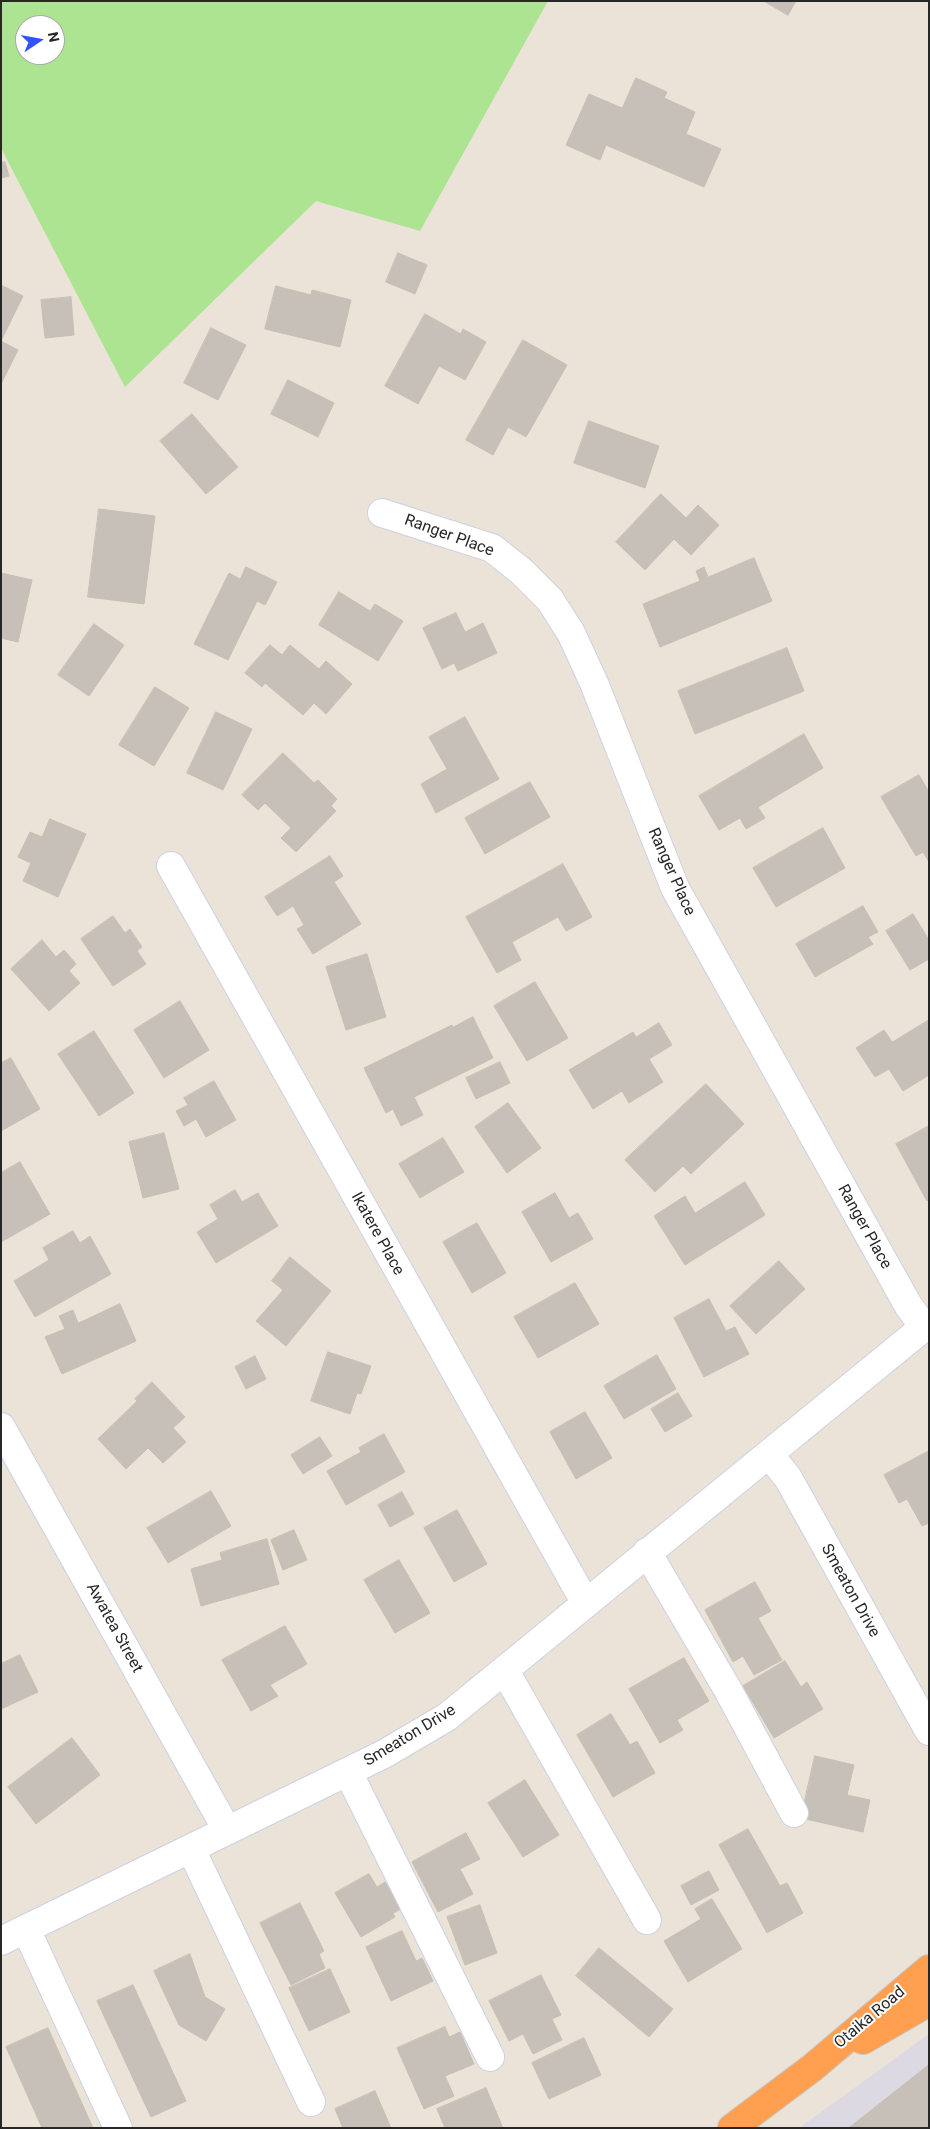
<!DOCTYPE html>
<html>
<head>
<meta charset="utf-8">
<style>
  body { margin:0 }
  #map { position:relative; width:930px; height:2129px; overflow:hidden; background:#ebe3d8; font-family:Roboto,sans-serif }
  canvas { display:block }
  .frame { position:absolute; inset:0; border:2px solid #272727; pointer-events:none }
  .north { position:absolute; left:15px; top:15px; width:50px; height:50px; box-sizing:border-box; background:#fff; border:1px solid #a9a9a9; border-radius:50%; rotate:78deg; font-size:14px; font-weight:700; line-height:20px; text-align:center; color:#272727 }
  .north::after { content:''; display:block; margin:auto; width:18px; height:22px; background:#3153ff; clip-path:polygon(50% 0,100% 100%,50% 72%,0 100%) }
</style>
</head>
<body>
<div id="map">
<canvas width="930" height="2129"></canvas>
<div class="frame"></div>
<div class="north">N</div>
</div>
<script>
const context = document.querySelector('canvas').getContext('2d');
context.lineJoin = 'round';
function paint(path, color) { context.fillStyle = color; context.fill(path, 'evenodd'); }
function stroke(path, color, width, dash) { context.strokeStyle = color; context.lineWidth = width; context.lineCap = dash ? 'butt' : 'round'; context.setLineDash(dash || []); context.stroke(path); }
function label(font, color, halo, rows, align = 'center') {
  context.font = font + ' Roboto,sans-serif'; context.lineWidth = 4; context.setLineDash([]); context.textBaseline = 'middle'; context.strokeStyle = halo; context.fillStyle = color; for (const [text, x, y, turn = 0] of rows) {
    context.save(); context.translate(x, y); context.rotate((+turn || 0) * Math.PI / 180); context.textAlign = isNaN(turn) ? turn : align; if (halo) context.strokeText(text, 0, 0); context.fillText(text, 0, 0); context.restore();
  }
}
const industrial = new Path2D(`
  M929 2034V2128H799Z`);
const green = new Path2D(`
  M1 1H548L420 231 316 201 125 387 1 148ZM25 25H55V55H25Z`);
const building = new Path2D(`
  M764 1H796L788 15Z
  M636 78 667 92 664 98 695 112 686 134 721 149 704 187 606 145 600 160 566 145 589 94 622 108Z
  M5 162 9 176 1 178V163Z
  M398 253 427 265 415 294 386 282Z
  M1 285 23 296 1 341 18 350 1 384Z
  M276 286 311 295 312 290 351 300 340 347 265 329Z
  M71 297 74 335 45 338 41 300Z
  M425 314 461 334 463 329 486 342 465 380 439 366 418 404 385 386Z
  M211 328 246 345 218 400 184 383Z
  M523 340 567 365 526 437 508 427 493 455 466 440Z
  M288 380 334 403 318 437 271 414Z
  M192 414 238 467 206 494 160 441Z
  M589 421 659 446 645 488 574 463Z
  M661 494 686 518 698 505 719 525 691 555 674 539 645 570 616 542Z
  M99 509 155 516 144 604 88 597Z
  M754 558 772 601 660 647 643 604 700 581 696 571 704 567 708 577Z
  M246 567 277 582 265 605 257 601 228 660 194 644 229 573 240 579Z
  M1 573 32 580 18 642 1 638Z
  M339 592 370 611 375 604 403 621 378 661 319 625Z
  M456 613 465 632 483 623 497 653 458 671 454 663 442 669 423 628Z
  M94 624 124 645 89 696 58 675Z
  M270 645 282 655 290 645 319 669 326 661 352 684 326 714 314 703 303 715 265 683 262 687 245 673Z
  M787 648 804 691 695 734 678 691Z
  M155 687 189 708 154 766 119 745Z
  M216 712 252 729 223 790 187 773Z
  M465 717 499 779 436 813 421 784 447 769 429 737Z
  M804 734 823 768 758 807 765 818 746 829 740 818 719 830 699 796Z
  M283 753 314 783 318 780 337 799 331 806 336 811 296 852 281 838 291 828 265 803 258 810 242 795Z
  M919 775 929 792V862L923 852 916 856 881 797Z
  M530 782 550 817 485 854 465 818Z
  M50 819 86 834 58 897 23 881 31 863 18 857 30 832 42 837Z
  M823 828 845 868 776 907 753 868Z
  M330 856 343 876 334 882 361 924 313 954 297 929 304 925 293 906 277 916 265 897Z
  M563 864 592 917 566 931 558 917 512 942 521 960 497 973 466 917Z
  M863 906 878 932 868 937 873 944 815 977 796 944Z
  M913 914 929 940V959L910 970 886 931Z
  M113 916 125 933 130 929 142 947 137 951 146 964 113 986 81 939Z
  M42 940 56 957 64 950 76 964 69 971 80 983 49 1011 11 969Z
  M367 954 386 1017 346 1030 326 967Z
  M535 982 568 1038 527 1061 494 1006Z
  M180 1001 209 1050 164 1078 134 1030Z
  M473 1017 493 1058 414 1097 423 1115 401 1126 393 1109 386 1113 364 1068 452 1025 453 1027Z
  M929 1020V1075L903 1091 889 1069 875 1077 856 1048 884 1030 892 1042Z
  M659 1023 672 1045 649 1059 663 1082 629 1103 622 1091 593 1109 569 1070 633 1032 636 1037Z
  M94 1031 134 1093 99 1116 58 1054Z
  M11 1058 40 1109 1 1131V1063Z
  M500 1062 510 1083 476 1099 466 1078Z
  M214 1081 236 1120 206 1137 196 1119 184 1126 176 1111 188 1105 184 1098Z
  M706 1084 744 1124 691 1174 683 1166 655 1192 625 1160Z
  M508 1103 541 1148 507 1173 475 1127Z
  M929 1126V1200L927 1201 896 1144Z
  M164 1133 179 1189 143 1198 129 1142Z
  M443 1138 464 1172 420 1198 399 1164Z
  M20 1162 50 1214 1 1242V1173Z
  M745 1182 765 1215 685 1265 654 1216 685 1196 695 1213Z
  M235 1190 242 1202 258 1193 278 1226 216 1263 197 1232 218 1219 210 1205Z
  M555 1193 569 1218 578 1213 593 1239 551 1262 522 1212Z
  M477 1223 506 1273 472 1293 443 1242Z
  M73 1231 80 1243 90 1236 111 1274 35 1317 14 1281 49 1260 43 1248Z
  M290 1257 331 1291 286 1346 256 1321 283 1290 272 1281Z
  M779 1261 805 1289 756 1334 730 1306Z
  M575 1283 599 1324 538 1358 514 1317Z
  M709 1299 726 1331 735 1327 749 1354 704 1377 674 1318Z
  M120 1304 136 1341 62 1374 45 1337 65 1329 59 1316 73 1310 78 1323Z
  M328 1352 371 1366 361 1394 357 1393 350 1414 311 1401Z
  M657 1355 676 1389 624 1419 604 1386Z
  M255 1356 266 1379 246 1389 235 1367Z
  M152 1382 185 1417 173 1428 186 1442 163 1463 148 1448 126 1469 98 1439 137 1401 135 1399Z
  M678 1393 692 1416 665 1432 651 1409Z
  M585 1412 612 1458 576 1479 550 1432Z
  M384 1434 405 1472 346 1505 327 1471 361 1452 359 1448Z
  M320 1437 332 1456 303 1474 291 1455Z
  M929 1451V1523L922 1526 907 1499 899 1503 884 1475Z
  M211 1491 231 1526 168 1563 147 1528Z
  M402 1492 414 1514 390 1527 378 1505Z
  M457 1510 487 1564 454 1582 424 1528Z
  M294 1530 307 1560 283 1570 271 1540Z
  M267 1539 279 1584 201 1606 191 1569 222 1560 220 1553Z
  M399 1560 430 1613 395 1633 364 1580Z
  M755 1582 771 1611 758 1618 782 1660 754 1675 743 1656 733 1662 705 1610Z
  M285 1626 307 1664 270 1685 278 1696 251 1711 222 1660Z
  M20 1655 38 1692 1 1709V1664Z
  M684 1658 709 1701 677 1720 683 1730 660 1743 629 1689Z
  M785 1661 801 1687 807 1682 823 1709 774 1738 743 1686Z
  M611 1714 630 1745 637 1741 655 1773 613 1797 577 1735Z
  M72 1738 100 1775 36 1824 8 1787Z
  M815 1756 854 1765 847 1795 870 1800 863 1832 801 1818Z
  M525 1780 559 1835 523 1857 488 1803Z
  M748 1829 780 1886 787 1883 803 1913 767 1933 719 1845Z
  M466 1833 480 1859 460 1869 473 1894 438 1912 412 1862Z
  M709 1871 719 1890 691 1905 681 1886Z
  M369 1874 377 1887 385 1882 401 1909 393 1913 395 1917 361 1937 335 1893Z
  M712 1899 742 1949 688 1982 664 1941 701 1919 695 1909Z
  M300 1903 324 1951 319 1954 325 1968 291 1985 260 1923Z
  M480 1905 497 1953 465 1965 447 1917Z
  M402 1931 416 1961 422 1958 433 1981 391 2001 366 1947Z
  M599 1948 673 2009 649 2037 576 1976Z
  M190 1954 205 1997 225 2009 206 2041 179 2025 154 1971Z
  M330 1969 350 2012 309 2031 289 1988Z
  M541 1975 561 2015 552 2019 562 2040 533 2054 523 2034 509 2041 489 2001Z
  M133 1985 186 2101 151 2117 97 2001Z
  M445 2027 449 2037 460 2032 474 2064 445 2076 454 2096 424 2109 397 2048Z
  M48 2028 93 2128H42L6 2047Z
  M584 2038 601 2075 549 2099 532 2063Z
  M929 2065V2128H849Z
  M486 2088 503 2128H445L437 2109Z
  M375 2091 391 2128H343L335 2109Z`);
const minor = new Path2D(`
  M382 513 492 548 521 571 550 600 571 633 594 683 675 888 908 1305 924 1327
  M171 866 585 1602
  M1 1427 227 1830
  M769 1454 788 1478 929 1731
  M647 1552 728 1690 794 1813
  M505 1671 647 1920
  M348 1772 490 2057
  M191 1849 311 2102
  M26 1929 118 2128
  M1 1941 384 1754 447 1717 929 1323`);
const highway = new Path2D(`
  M863 2040 929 2002
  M732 2128 812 2068 929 1969`);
const streetNames = [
  ["Ranger Place",449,536,20],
  ["Ranger Place",671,872,66],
  ["Ranger Place",864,1227,61],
  ["Ikatere Place",377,1234,61],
  ["Smeaton Drive",850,1591,61],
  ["Awatea Street",114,1628,61],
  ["Smeaton Drive",410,1736,-31],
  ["Otaika Road",870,2018,-40]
];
paint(industrial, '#dcd9e2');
paint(green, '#ace491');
paint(building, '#c6c0b8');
stroke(building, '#c6bfb2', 1);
stroke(minor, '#cdd1e1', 30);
stroke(highway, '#c7c7c7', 30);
stroke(minor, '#fff', 28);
stroke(highway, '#ff9f4f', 28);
label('16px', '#272727', '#fff', streetNames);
</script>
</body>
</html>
